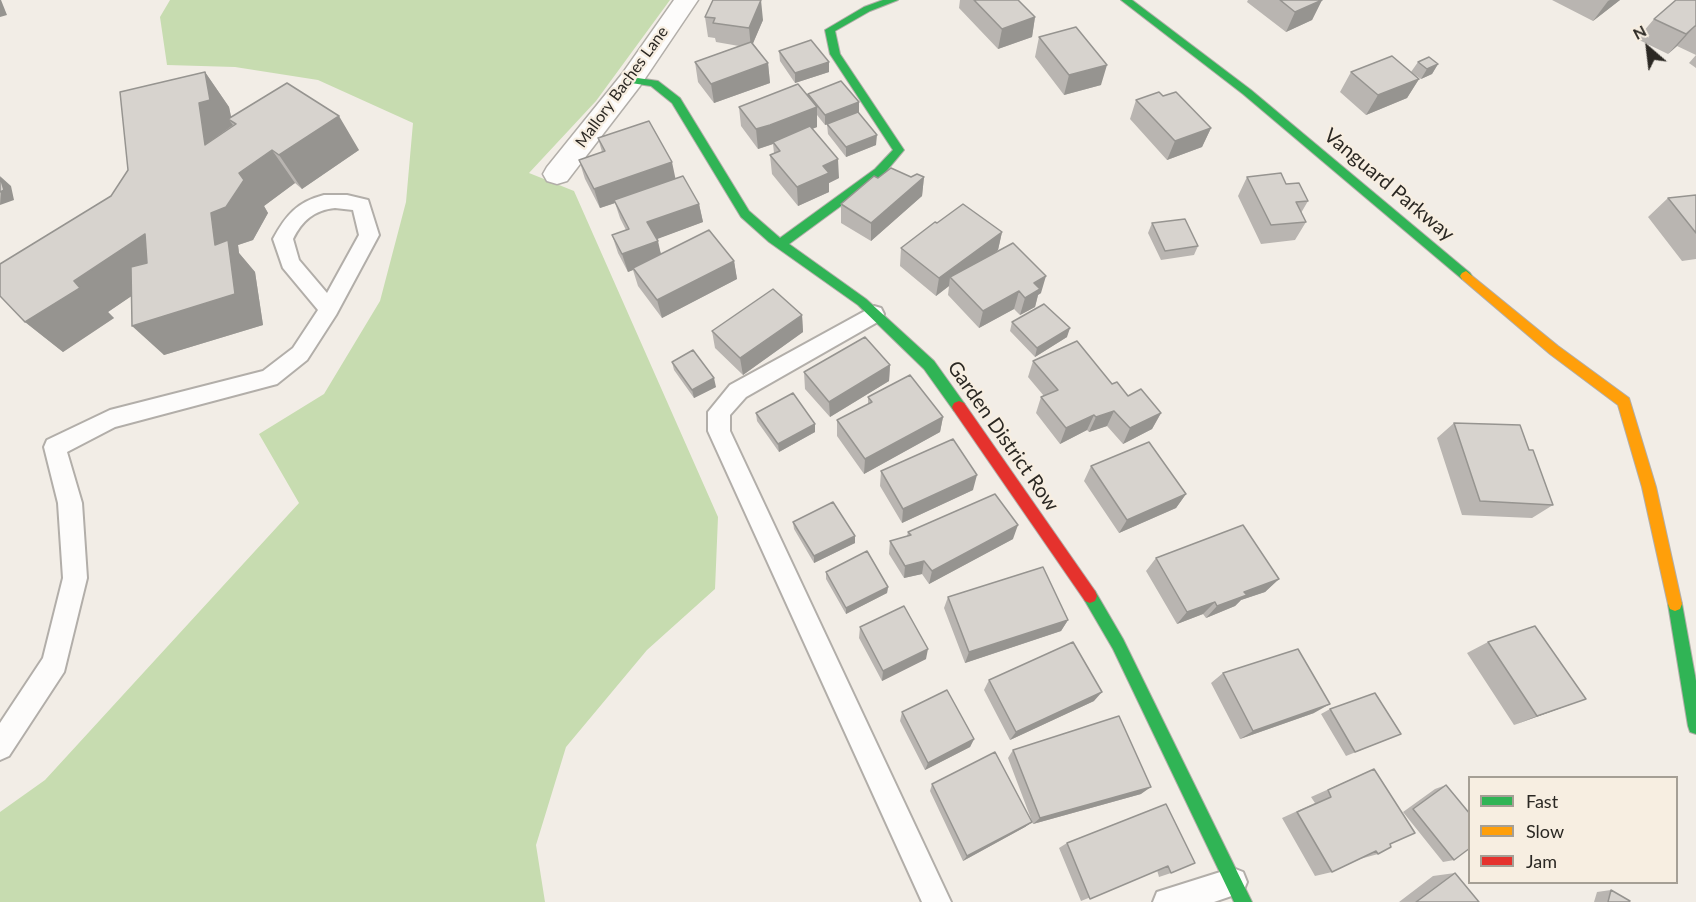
<!DOCTYPE html>
<html>
<head>
<meta charset="utf-8">
<style>
  body { margin:0 }
  #map { position:relative; width:1696px; height:902px; overflow:hidden; background:#f2ede6; font-family:Lato,sans-serif }
  canvas { display:block }
  .legend { position:absolute; left:1468px; top:776px; width:210px; height:108px; box-sizing:border-box; background:#f7eee1; border:2px solid #a59f95; margin:0; padding:8px 10px; list-style:none; font-size:18px; color:#2b2823 }
  .legend li { display:flex; align-items:center; gap:12px; height:30px }
  .legend b { width:30px; border:2px solid #a59f95 }
  .north { position:absolute; left:1618px; top:18px; width:60px; height:60px; -webkit-text-stroke:4px #f7eee1; paint-order:stroke; rotate:332deg; font-size:16px; font-weight:700; line-height:24px; text-align:center; color:#2b2823 }
  .north::after { content:''; display:block; margin:auto; width:21px; height:27px; background:#2b2823; clip-path:polygon(50% 0,100% 100%,50% 72%,0 100%) }
</style>
</head>
<body>
<div id="map">
<canvas width="1696" height="902"></canvas>
<ul class="legend">
<li><b style="height:8px;background:#30b455"></b>Fast</li>
<li><b style="height:8px;background:#ff9f0a"></b>Slow</li>
<li><b style="height:8px;background:#e5322d"></b>Jam</li>
</ul>
<div class="north">N</div>
</div>
<script>
const context = document.querySelector('canvas').getContext('2d');
context.lineJoin = 'round';
function paint(path, color) { context.fillStyle = color; context.fill(path, 'evenodd'); }
function stroke(path, color, width, dash) { context.strokeStyle = color; context.lineWidth = width; context.lineCap = dash ? 'butt' : 'round'; context.setLineDash(dash || []); context.stroke(path); }
function label(font, color, halo, rows, align = 'center') {
  context.font = font + ' Lato,sans-serif'; context.lineWidth = 4.5; context.setLineDash([]); context.textBaseline = 'middle'; context.strokeStyle = halo; context.fillStyle = color; for (const [text, x, y, turn = 0] of rows) {
    context.save(); context.translate(x, y); context.rotate((+turn || 0) * Math.PI / 180); context.textAlign = isNaN(turn) ? turn : align; if (halo) context.strokeText(text, 0, 0); context.fillText(text, 0, 0); context.restore();
  }
}
const forest = new Path2D(`
  M170 0H670L596 101 529 173 574 191 718 517 715 589 647 650 566 747 536 845 545 902H0V812L45 780 299 503 259 434 324 394 380 301 406 202 413 123 318 80 235 67 167 65 160 17Z`);
const lane = new Path2D(`
  M324 195H347L368 200 379 235 336 315 307 360 277 384 115 427 67 452 82 503 87 578 64 672 9 756 0 760V723L43 658 63 578 58 503 44 447 47 440 110 410 263 371 293 348 318 310 283 268 273 239C286 215 297 202 324 195ZM335 208 353 210 359 235 327 293 299 260 293 239C302 221 314 210 335 208Z
  M874 306 881 308 884 314 881 320 746 397 730 415V431L951 902H922L708 431V412L730 385Z
  M1233 868 1243 872 1247 882 1243 892 1214 902H1153L1157 892Z`);
const street = new Path2D(`
  M674 0H698L640 86 567 181 557 184 547 181 543 174 547 167 622 74Z`);
const fast = new Path2D(`
  M883 0H898L870 11 835 31 840 54 904 150 883 175 789 244 866 299 934 361 964 403 966 407 964 411H954L924 369 858 305 769 242 741 217 672 103 651 86 631 83 626 80 631 77 658 81 680 98 749 211 780 238 875 169 893 150 830 54 825 30 864 7Z
  M1121 0H1132L1251 90 1470 273 1472 276 1470 279H1462L1243 94Z
  M1090 589 1095 591 1123 639 1252 902H1234L1113 649 1085 601 1083 596 1085 591Z
  M1675 597 1680 599 1682 604 1696 681V734L1690 732 1688 726 1668 604 1670 599Z`);
const slow = new Path2D(`
  M1466 271 1558 346 1629 398 1656 487 1682 604 1680 609 1675 611 1670 609 1668 604 1642 487 1618 405 1550 354 1462 279 1460 276 1462 273Z`);
const jam = new Path2D(`
  M959 401 964 403 1095 591 1097 596 1095 601 1090 603 1085 601 954 411 952 407 954 403Z`);
const wall = new Path2D(`
  M960 0H1018L1035 17 1032 37 998 49 959 8Z
  M1248 0H1322L1312 20 1286 32 1247 2Z
  M1552 0H1620L1593 21Z
  M1696 0V68L1689 63 1696 55 1677 46 1668 54 1637 39 1654 19Z
  M705 17 763 20 753 43 768 63 770 83 714 103 698 82 695 62 739 46 716 42 715 38 708 37Z
  M1039 37 1101 85 1064 95 1035 57Z
  M779 51 829 72 795 83 780 61Z
  M1418 62 1438 64 1432 74 1421 79 1411 72Z
  M205 72 229 107 231 117 359 150 302 189 295 183 264 206 268 213 253 240 238 245 239 253 255 272 263 325 164 355 131 296 108 312 114 318 63 352 25 322 111 196Z
  M1351 72 1419 79 1407 98 1366 115 1340 92Z
  M808 94 858 112 876 145 846 157 828 134 827 124 825 125 817 115V127L812 129 839 178 829 183V192L798 206 772 174 770 155 774 153 773 144 758 149 741 126 739 107 808 96Z
  M1163 96 1211 128 1202 147 1167 160 1130 119 1136 100Z
  M598 138 676 179 699 204 703 222 656 239 661 254 734 261 737 279 662 318 638 286 633 270 628 272 618 253 612 235 626 230 620 218 615 203 600 208 585 179 579 160 602 152Z
  M911 177H924L922 196 871 241 841 223V204L878 178Z
  M1247 177 1286 184 1308 201 1301 213 1306 222 1295 240 1261 244 1238 196Z
  M1696 195V259L1682 261 1648 217 1668 198Z
  M937 223 1002 232 998 250 995 253 1041 293 1038 295 1035 307 1020 315 1014 309 979 328 948 295 949 286 936 296 900 266 901 248Z
  M1152 223 1198 246 1194 255 1161 260 1148 233Z
  M802 315 803 332 743 375 715 348 712 331Z
  M1012 322 1067 337 1035 357 1010 331Z
  M1033 361 1112 384 1128 396 1161 413 1152 429 1123 444 1107 426 1089 432 1087 430 1060 444 1036 413 1041 397 1044 396 1028 377Z
  M672 362 716 387 694 398 674 370Z
  M890 365 889 381 830 417 805 389 804 372Z
  M868 397 943 417 940 432 864 474 837 436V420L868 404Z
  M756 413 815 424V432L779 452 757 421Z
  M1454 423 1529 450 1553 505 1532 518 1462 515 1437 438Z
  M1091 466 1186 494 1176 508 1119 533 1084 481Z
  M881 471 973 490 902 523 880 486Z
  M793 522 855 536V543L814 563 794 529Z
  M908 532 1013 539 929 584 922 574 904 578 889 554 890 541 907 536Z
  M1156 558 1279 579 1265 592 1241 600 1235 606 1206 618 1203 614 1177 624 1146 571Z
  M826 572 888 587 887 593 846 614 826 579Z
  M948 597 1068 620 1061 631 965 663 944 608Z
  M860 627 926 659 882 681 859 638Z
  M1488 642 1561 708 1514 725 1467 653Z
  M1223 673 1314 713 1240 739 1211 683Z
  M989 680 1094 701 1010 740 984 690Z
  M1330 709 1391 738 1346 756 1321 714Z
  M902 712 974 739 970 747 925 770 900 721Z
  M1013 750 1141 794 1033 824 1008 758Z
  M1374 769 1390 844 1378 854 1360 859 1332 872 1315 876 1282 818 1315 803 1311 797Z
  M932 784 1032 822 1025 827 963 861 930 791Z
  M1446 785 1454 860 1443 862 1403 812 1435 789Z
  M1166 804 1171 873 1159 877 1157 870 1081 901 1059 848 1067 843Z
  M1455 873 1479 902H1399L1433 876Z
  M1611 890 1629 902H1594L1597 892Z`);
const shadedWall = new Path2D(`
  M0 0H1L7 15 0 17Z
  M761 0 763 20 751 48 749 28Z
  M1322 0 1312 20 1286 32 1295 12Z
  M1610 0H1620L1593 21 1608 1Z
  M1035 17 1032 37 998 49 1002 29Z
  M1695 26 1677 46 1668 54 1686 34Z
  M829 62V72L795 83V73Z
  M768 63 770 83 714 103 711 84Z
  M1438 64 1432 74 1421 79 1427 69Z
  M1107 65 1101 85 1064 95 1069 75Z
  M205 72 229 107 232 121 228 119 233 125 205 145 199 103Z
  M1419 79 1407 98 1366 115 1378 95Z
  M859 102V112L825 125V115Z
  M817 107V127L774 144 773 142V144L758 149 756 129Z
  M339 116 359 150 302 189 279 155Z
  M1211 128 1202 147 1167 160 1175 141Z
  M877 135 876 145 846 157V147Z
  M272 150 295 183 264 206 268 213 253 240 238 245 239 253 255 272 263 325 164 355 132 326 215 245 211 213 239 173Z
  M838 159 839 178 829 183V192L798 206 797 187 823 166Z
  M672 162 676 181 614 200 615 203 600 208 594 189Z
  M1 177 11 186 14 200 0 205Z
  M924 177 922 196 871 241V223Z
  M699 204 703 222 652 241 647 222Z
  M1002 232 998 250 955 282 950 277 949 286 936 296 939 278Z
  M145 234 176 266 108 312 114 318 63 352 25 322 74 281Z
  M658 241 662 259 633 268V270L628 272 622 254Z
  M734 261 737 279 662 318 657 300Z
  M1046 276 1041 293 1038 295 1035 307 1020 315 1025 298 1034 283Z
  M1019 291 1014 309 979 328 983 311Z
  M802 315 803 332 743 375 740 358Z
  M1070 328 1067 337 1035 357 1037 348Z
  M890 365 889 381 830 417 829 402Z
  M714 378 716 387 694 398 692 390Z
  M1114 411 1107 426 1089 432 1096 417Z
  M1161 413 1152 429 1123 444 1130 428Z
  M1094 415 1087 430 1060 444 1066 428Z
  M943 417 940 432 864 474 865 459Z
  M815 424V432L779 452 778 444Z
  M977 475 973 490 902 523 903 509Z
  M1186 494 1176 508 1119 533 1127 520Z
  M1018 525 1013 539 929 584 932 571Z
  M855 536V543L814 563V556Z
  M924 561 922 574 904 578 905 566Z
  M1279 579 1265 592 1241 600 1235 606 1206 618 1217 606 1244 592Z
  M888 587 887 593 846 614V608Z
  M1215 602 1203 614 1177 624 1187 612Z
  M1068 620 1061 631 965 663 969 652Z
  M928 649 926 659 882 681 883 671Z
  M1102 692 1094 701 1010 740 1016 732Z
  M1586 699 1561 708 1514 725 1537 716Z
  M1330 704 1314 713 1240 739 1253 731Z
  M974 739 970 747 925 770 928 763Z
  M1151 787 1141 794 1033 824 1040 818Z
  M1032 822 1025 827 963 861 967 856Z`);
const building = new Path2D(`
  M713 0H761L749 28 713 23 715 18 705 17Z
  M974 0H1018L1035 17 1002 29Z
  M1280 0H1322L1295 12Z
  M1676 0H1696V26H1695L1686 34 1654 19Z
  M1076 27 1107 65 1069 75 1039 37Z
  M811 40 829 62 795 73 779 51Z
  M751 42 768 63 711 84 695 62Z
  M1392 56 1419 79 1378 95 1351 72Z
  M1429 57 1438 64 1427 69 1418 62Z
  M205 72 210 100 199 103 205 145 236 124 228 119 287 83 339 116 279 155 272 150 239 173 244 180 226 207 211 213 215 245 228 240 235 294 132 326 131 267 147 263 145 234 74 281 80 288 25 322 0 296V264L111 196 128 170 120 92Z
  M841 81 859 102 825 115 808 94Z
  M798 84 817 107 770 125 756 129 739 107Z
  M1159 92 1163 96 1176 92 1211 128 1175 141 1136 100Z
  M858 112 877 135 846 147 827 124Z
  M649 121 672 162 594 189 579 160 605 151 598 138Z
  M810 126 838 159 823 166 829 173 797 187 770 155 780 151 773 142Z
  M891 168 911 177 917 174 924 177 871 223 841 204 874 176 878 178Z
  M1281 173 1286 184 1299 183 1308 201 1296 202 1306 222 1271 225 1247 177Z
  M683 176 699 204 647 222 658 241 622 254 612 235 629 229 614 200Z
  M0 177 4 190 0 192Z
  M1696 195V233L1668 198Z
  M963 204 1002 232 939 278 901 248 935 222 937 223Z
  M1185 219 1198 246 1165 251 1152 223Z
  M709 230 734 261 657 300 633 268Z
  M1013 243 1046 276 1034 283 1040 289 1025 298 1019 291 983 311 950 277Z
  M773 289 802 315 740 358 712 331Z
  M1044 304 1070 328 1037 348 1012 322Z
  M865 337 890 365 829 402 804 372Z
  M1077 341 1112 384 1117 382 1128 396 1141 389 1161 413 1130 428 1114 411 1096 417 1094 415 1066 428 1041 397 1058 390 1033 361Z
  M693 350 714 378 692 390 672 362Z
  M910 375 943 417 865 459 837 420 872 402 868 397Z
  M793 393 815 424 778 444 756 413Z
  M1454 423 1520 425 1529 450H1533L1553 505 1480 501Z
  M953 439 977 475 903 509 881 471Z
  M1149 442 1186 494 1127 520 1091 466Z
  M995 494 1018 525 932 571 924 561 905 566 890 541 911 535 908 532Z
  M833 502 855 536 814 556 793 522Z
  M1243 525 1279 579 1244 592 1247 595 1217 606 1215 602 1187 612 1156 558Z
  M867 551 888 587 846 608 826 572Z
  M1043 567 1068 620 969 652 948 597Z
  M904 606 928 649 883 671 860 627Z
  M1535 626 1586 699 1537 716 1488 642Z
  M1073 642 1102 692 1016 732 989 680Z
  M1298 649 1330 704 1253 731 1223 673Z
  M947 690 974 739 928 763 902 712Z
  M1375 693 1401 734 1355 752 1330 709Z
  M1119 716 1151 787 1040 818 1013 750Z
  M995 752 1032 822 967 856 932 784Z
  M1374 769 1415 833 1390 844 1391 847 1378 854 1376 851 1332 872 1297 812 1331 797 1328 790Z
  M1446 785 1470 814V848L1454 860 1413 809Z
  M1166 804 1195 863 1171 873 1168 866 1090 899 1067 843Z
  M1455 873 1479 902H1416Z
  M1611 890 1630 901 1629 902H1608Z`);
const farStreetnames = [
  ["Mallory Baches Lane",622,87,-54]
];
const streetNames = [
  ["Vanguard Parkway",1389,185,40],
  ["Garden District Row",1003,436,55]
];
paint(forest, '#c7dcb0');
stroke(lane, '#b2aea9', 4);
stroke(street, '#b2aea9', 3);
stroke(fast, '#b2aea9', 2);
stroke(slow, '#b2aea9', 2);
stroke(jam, '#b2aea9', 2);
paint(lane, '#fdfcfb');
paint(street, '#fdfcfb');
paint(fast, '#30b455');
paint(slow, '#ff9f0a');
paint(jam, '#e5322d');
paint(wall, '#b9b5b1');
paint(shadedWall, '#969490');
paint(building, '#d7d3ce');
stroke(building, '#969490', 1.5);
label('16px', '#2b2823', '#f7eee1', farStreetnames);
label('20px', '#2b2823', '#f7eee1', streetNames);
</script>
</body>
</html>
